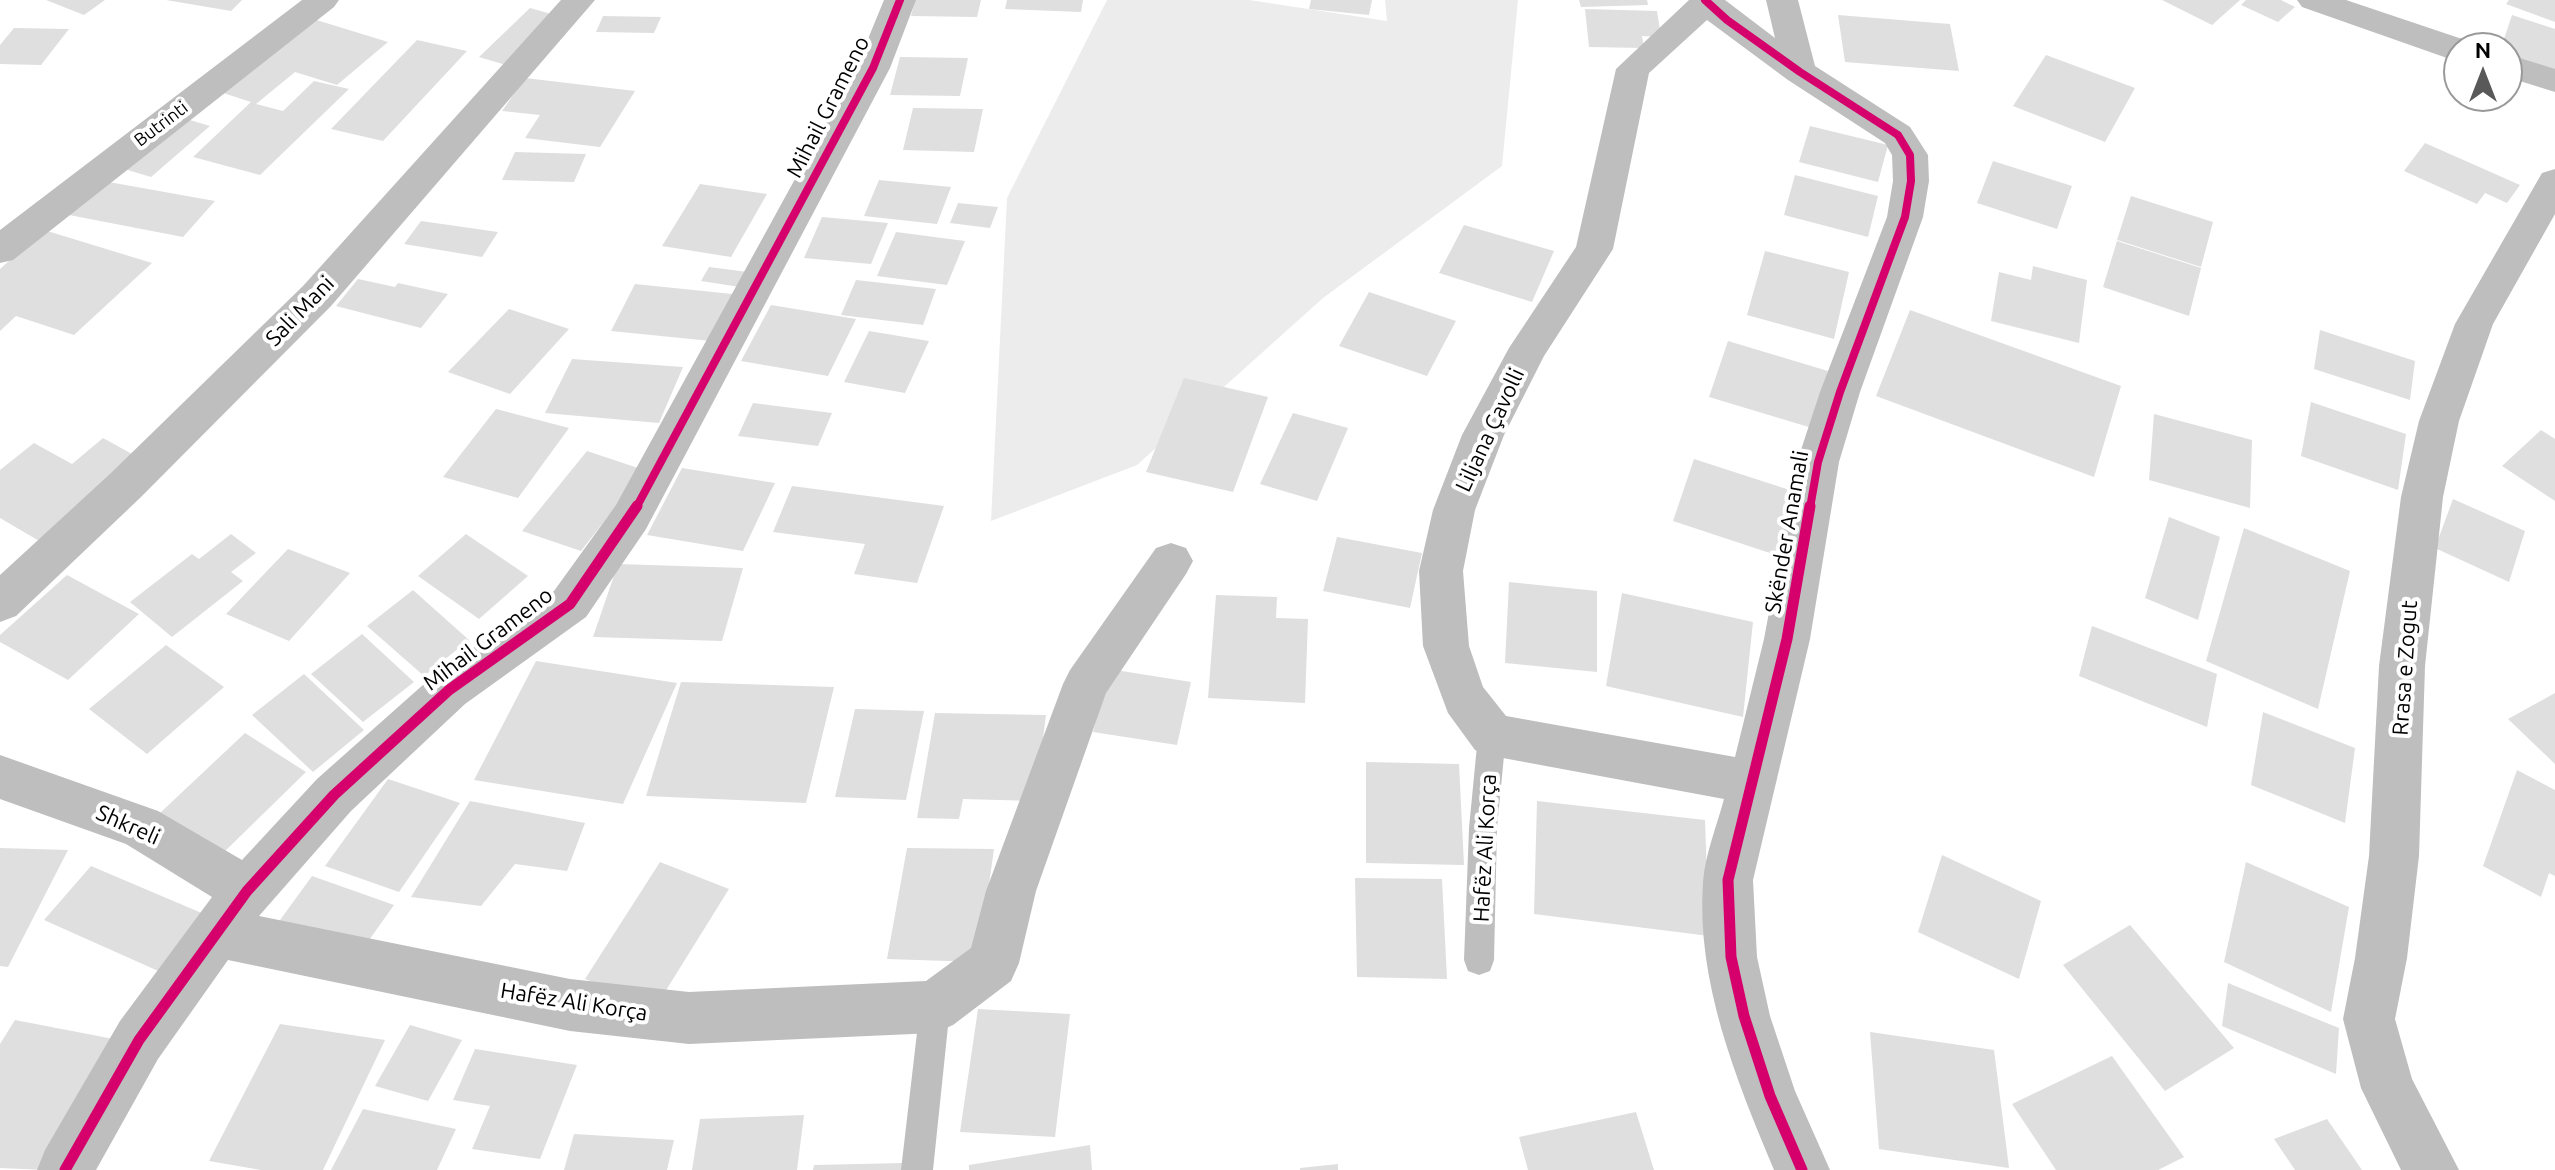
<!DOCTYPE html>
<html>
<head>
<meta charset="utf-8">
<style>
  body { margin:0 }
  #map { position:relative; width:2555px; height:1170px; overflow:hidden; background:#fff; font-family:Ubuntu,sans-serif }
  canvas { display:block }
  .north { position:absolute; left:2443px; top:32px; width:80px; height:80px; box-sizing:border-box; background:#fff; border:2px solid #999; border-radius:50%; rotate:0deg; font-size:22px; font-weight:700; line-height:32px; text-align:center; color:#000 }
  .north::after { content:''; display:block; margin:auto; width:28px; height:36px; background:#595959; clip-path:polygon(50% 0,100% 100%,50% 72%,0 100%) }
</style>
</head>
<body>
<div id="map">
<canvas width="2555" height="1170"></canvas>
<div class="north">N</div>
</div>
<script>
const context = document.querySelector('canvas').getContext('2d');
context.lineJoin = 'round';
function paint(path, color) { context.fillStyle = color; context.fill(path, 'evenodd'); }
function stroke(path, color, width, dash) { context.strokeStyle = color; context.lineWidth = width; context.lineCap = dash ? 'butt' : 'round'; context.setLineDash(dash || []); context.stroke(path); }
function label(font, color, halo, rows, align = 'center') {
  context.font = font + ' Ubuntu,sans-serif'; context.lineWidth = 8; context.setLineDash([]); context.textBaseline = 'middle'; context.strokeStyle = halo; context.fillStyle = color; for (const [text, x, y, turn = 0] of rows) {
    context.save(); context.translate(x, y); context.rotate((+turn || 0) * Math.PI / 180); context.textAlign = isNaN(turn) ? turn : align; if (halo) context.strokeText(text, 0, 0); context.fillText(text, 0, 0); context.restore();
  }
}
const green = new Path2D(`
  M1107 0H1249L1387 21 1385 0H1518L1502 166 1323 298 1137 465 991 521 1007 198Z`);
const building = new Path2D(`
  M46 0H105L84 15Z
  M166 0H242L231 11Z
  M915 0H981L977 17 911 16Z
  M1007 0H1083L1081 12 1005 9Z
  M1311 0H1372L1369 15 1309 9Z
  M1579 0H1647L1648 5 1581 7Z
  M2162 0H2240L2212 25Z
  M2246 0H2281L2295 7 2278 22 2241 5Z
  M2509 0H2555V22L2506 4Z
  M530 8 558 16 506 65 479 57Z
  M1585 9 1657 11 1661 37 1642 36 1644 48 1589 47Z
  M1838 15 1950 24 1959 71 1845 62Z
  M2512 15 2555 29V71L2507 55V48H2501Z
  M603 16 661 17 654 33 596 32Z
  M310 18 388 42 337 85 295 72 256 104 283 111 314 81 349 89 260 175 193 157 251 102 220 92Z
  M14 28 69 29 41 65 0 64V45Z
  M417 40 467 51 383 141 331 129Z
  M2046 55 2135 88 2105 142 2013 106Z
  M900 57 968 58 960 96 890 95Z
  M525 78 635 91 600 147 525 138 540 115 502 111Z
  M913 108 983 109 974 152 903 150Z
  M180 117 210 126 151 177 121 168Z
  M1810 126 1888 145 1878 182 1799 162Z
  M2425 143 2520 185 2507 203 2485 193 2477 204 2404 171Z
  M515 152 586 154 574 182 502 180Z
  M1993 161 2072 186 2057 229 1977 203Z
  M1795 175 1878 196 1868 237 1784 215Z
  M879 180 951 187 937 224 864 216Z
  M103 181 215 201 183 237 69 215Z
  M700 184 767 194 731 257 662 246Z
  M2131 196 2213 222 2201 267 2117 240Z
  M958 203 998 207 990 228 950 223Z
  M822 217 888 223 871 264 804 258Z
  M421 221 498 232 482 257 404 244Z
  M1464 225 1554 251 1532 302 1439 273Z
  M44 230 152 263 74 335 16 316 0 331V269Z
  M896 232 965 241 947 285 877 276Z
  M2117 241 2201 268 2189 316 2103 287Z
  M1765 251 1849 272 1834 339 1747 315Z
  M2033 266 2087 280 2079 343 1991 321 1999 272 2031 280Z
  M709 267 748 272 740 287 701 281Z
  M358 279 395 287 398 283 448 294 421 328 336 306Z
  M856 280 936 289 923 325 841 315Z
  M635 284 742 295 721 342 611 331Z
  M1369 292 1456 321 1427 376 1339 346Z
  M771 305 856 319 828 376 741 361Z
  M509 309 569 329 510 394 448 372Z
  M1910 310 2121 386 2094 477 1876 396Z
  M2320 330 2415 361 2410 400 2314 369Z
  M869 331 929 341 905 393 844 382Z
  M1728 341 1828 371 1812 428 1709 397Z
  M572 359 683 367 659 423 545 413Z
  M1184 378 1268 397 1233 492 1146 472Z
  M2311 402 2406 434 2398 490 2301 456Z
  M753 403 832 413 818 446 738 436Z
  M496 409 569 428 518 498 443 477Z
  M1293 413 1348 428 1317 501 1260 484Z
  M2154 414 2252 440 2250 508 2149 480Z
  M2541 430 2555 439V501L2502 466Z
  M103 438 141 459 41 542 0 518V470L34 443 72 464Z
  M587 451 644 470 581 551 522 531Z
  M1694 459 1799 493 1782 557 1673 521Z
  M682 468 775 483 743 551 647 535Z
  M792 486 944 506 917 583 854 574 865 544 773 532Z
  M2453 499 2525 531 2509 582 2435 548Z
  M2169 517 2220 537 2198 620 2145 598Z
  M2244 528 2350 571 2318 709 2206 661Z
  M231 534 256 553 231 572 243 581 172 637 130 602 192 554 199 559Z
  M466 534 528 576 479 619 418 576Z
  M1337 537 1422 553 1410 608 1323 591Z
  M288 549 350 573 289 641 226 614Z
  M618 564 743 568 722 641 593 637Z
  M67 575 139 614 68 680 0 642V635Z
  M1509 582 1597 591V672L1505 663Z
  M413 590 469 640 424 676 367 626Z
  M1622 593 1753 622 1743 717 1606 686Z
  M1216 595 1277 597 1276 618 1308 619 1305 703 1208 698Z
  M2092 626 2217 674 2207 727 2079 676Z
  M362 634 414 682 363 722 311 674Z
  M166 645 224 687 147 754 89 709Z
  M536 661 677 683 623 804 474 780Z
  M1109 669 1191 682 1177 745 1093 732Z
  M304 674 364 730 313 772 252 715Z
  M681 682 834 687 806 803 646 796Z
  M2555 693V764L2508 719Z
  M855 709 924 711 906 800 835 797Z
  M2263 712 2355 748 2345 823 2251 785Z
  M935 713 1046 715 1035 801 963 799 959 819 917 818Z
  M245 733 306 772 221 855 160 813Z
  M1366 762 1459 764 1464 865 1366 863Z
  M2517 770 2555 790V876L2549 873 2541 897 2483 866Z
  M388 779 460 803 399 892 325 866Z
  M470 801 585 823 567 871 515 864 481 906 411 897Z
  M1537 801 1705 820 1709 936 1534 914Z
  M0 848 68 850 8 967 0 966Z
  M907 848 994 849 978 962 887 959Z
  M1942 855 2041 901 2019 979 1918 932Z
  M660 862 729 889 655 1008 585 979Z
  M2246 862 2349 907 2331 1012 2224 962Z
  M91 866 211 917 165 974 44 920Z
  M312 876 394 905 357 957 275 927Z
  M1355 878 1442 879 1447 979 1357 977Z
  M2130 925 2234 1048 2165 1091 2063 965Z
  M2228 983 2339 1028 2336 1074 2222 1026Z
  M978 1009 1070 1014 1055 1137 960 1132Z
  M15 1020 124 1041 47 1170 0 1168V1044Z
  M280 1024 385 1040 323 1170H261L209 1161Z
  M410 1025 462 1040 428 1101 375 1086Z
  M1870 1032 1994 1050 2009 1168 1879 1149Z
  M475 1049 577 1065 540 1159 472 1149 490 1106 453 1100Z
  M2112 1056 2184 1157 2158 1170H2056L2012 1104Z
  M363 1109 456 1129 437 1170H331Z
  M1636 1112 1654 1170H1528L1519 1137Z
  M804 1115 797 1170H692L700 1119Z
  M2327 1119 2362 1170H2295L2274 1139Z
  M574 1134 674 1140 667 1170H564Z
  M1090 1145 1092 1170H969V1165Z
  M903 1163 902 1170H813L814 1165Z
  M1338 1164V1170H1300V1168Z`);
const service = new Path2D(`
  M1492 722 1502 726 1506 735 1497 828 1494 960 1490 971 1479 975 1468 971 1464 960 1469 828 1478 735 1482 726Z
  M935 992 946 996 950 1007 933 1170H901L920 1007 924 996Z`);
const minor = new Path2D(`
  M302 0H339L334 7 13 260 0 263V230Z
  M561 0H595L331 306 141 497 16 616 0 622V575L111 473 303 286Z
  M884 0H916L890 68 646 529 586 617 465 704 351 811 259 916 570 979 689 992 926 981 971 948 986 891 1063 684 1070 670 1156 548 1171 543 1186 548 1193 561 1186 574 1106 693 1036 891 1019 963 1011 981 953 1025 935 1033 689 1044 570 1031 228 960 158 1059 96 1170H37L45 1150 120 1021 212 897 126 844 0 799V755L158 811 242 860 317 779 433 676 554 591 616 505 856 68Z
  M1689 0H1725L1775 38 1766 0H1798L1815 66 1910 127 1928 155 1929 181 1923 217 1860 392 1839 462 1810 639 1753 880 1757 957 1770 1016 1795 1091 1830 1170H1774C1736 1079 1696 982 1703 882 1705 855 1717 825 1724 799L1492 756 1475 750 1448 713 1423 646 1419 571 1433 510 1462 435 1509 348 1576 247 1616 69ZM1707 20 1788 80 1885 143 1892 155 1893 181 1887 217 1820 392 1797 462 1764 639 1735 757 1506 716 1483 687 1469 646 1463 571 1475 510 1504 435 1544 356 1613 249 1649 73Z
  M2297 0H2346L2471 42 2474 48H2459V61L2447 58 2302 7Z
  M2507 54 2555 69V92L2507 77Z
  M2555 169V214L2493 324 2459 421 2443 497 2425 666 2419 856 2407 958 2395 1019 2412 1079 2459 1170H2401L2361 1088 2343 1019 2355 958 2369 856 2379 666 2401 497 2419 421 2455 324 2542 173Z`);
const cyclewayFar1 = new Path2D(`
  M1705 0 1727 20 1800 72 1898 135 1910 155 1911 181 1905 217 1840 392 1818 462 1810 508
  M636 508 873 68 900 0`);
const cycleway = new Path2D(`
  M65 1170 139 1040 247 891 334 795 449 690 570 604 637 506
  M1802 1170 1770 1096 1744 1016 1731 957 1728 880 1787 639 1810 506`);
const farStreetnames = [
  ["Butrinti",161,124,-37]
];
const streetNames = [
  ["Mihail Grameno",828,107,-63],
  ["Sali Mani",300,311,-46],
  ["Liljana Çavolli",1490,430,-65],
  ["Skënder Anamali",1787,532,-80],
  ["Mihail Grameno",488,639,-37],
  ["Rrasa e Zogut",2405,668,-86],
  ["Shkreli",128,825,24],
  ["Hafëz Ali Korça",1485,848,-87],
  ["Hafëz Ali Korça",574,1002,9]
];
paint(green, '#ececec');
paint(building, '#dfdfdf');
paint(service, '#bebebe');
paint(minor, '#bebebe');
stroke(cyclewayFar1, '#d6006c', 8);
stroke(cycleway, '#d6006c', 11);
label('18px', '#000', '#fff', farStreetnames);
label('22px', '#000', '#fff', streetNames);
</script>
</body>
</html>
